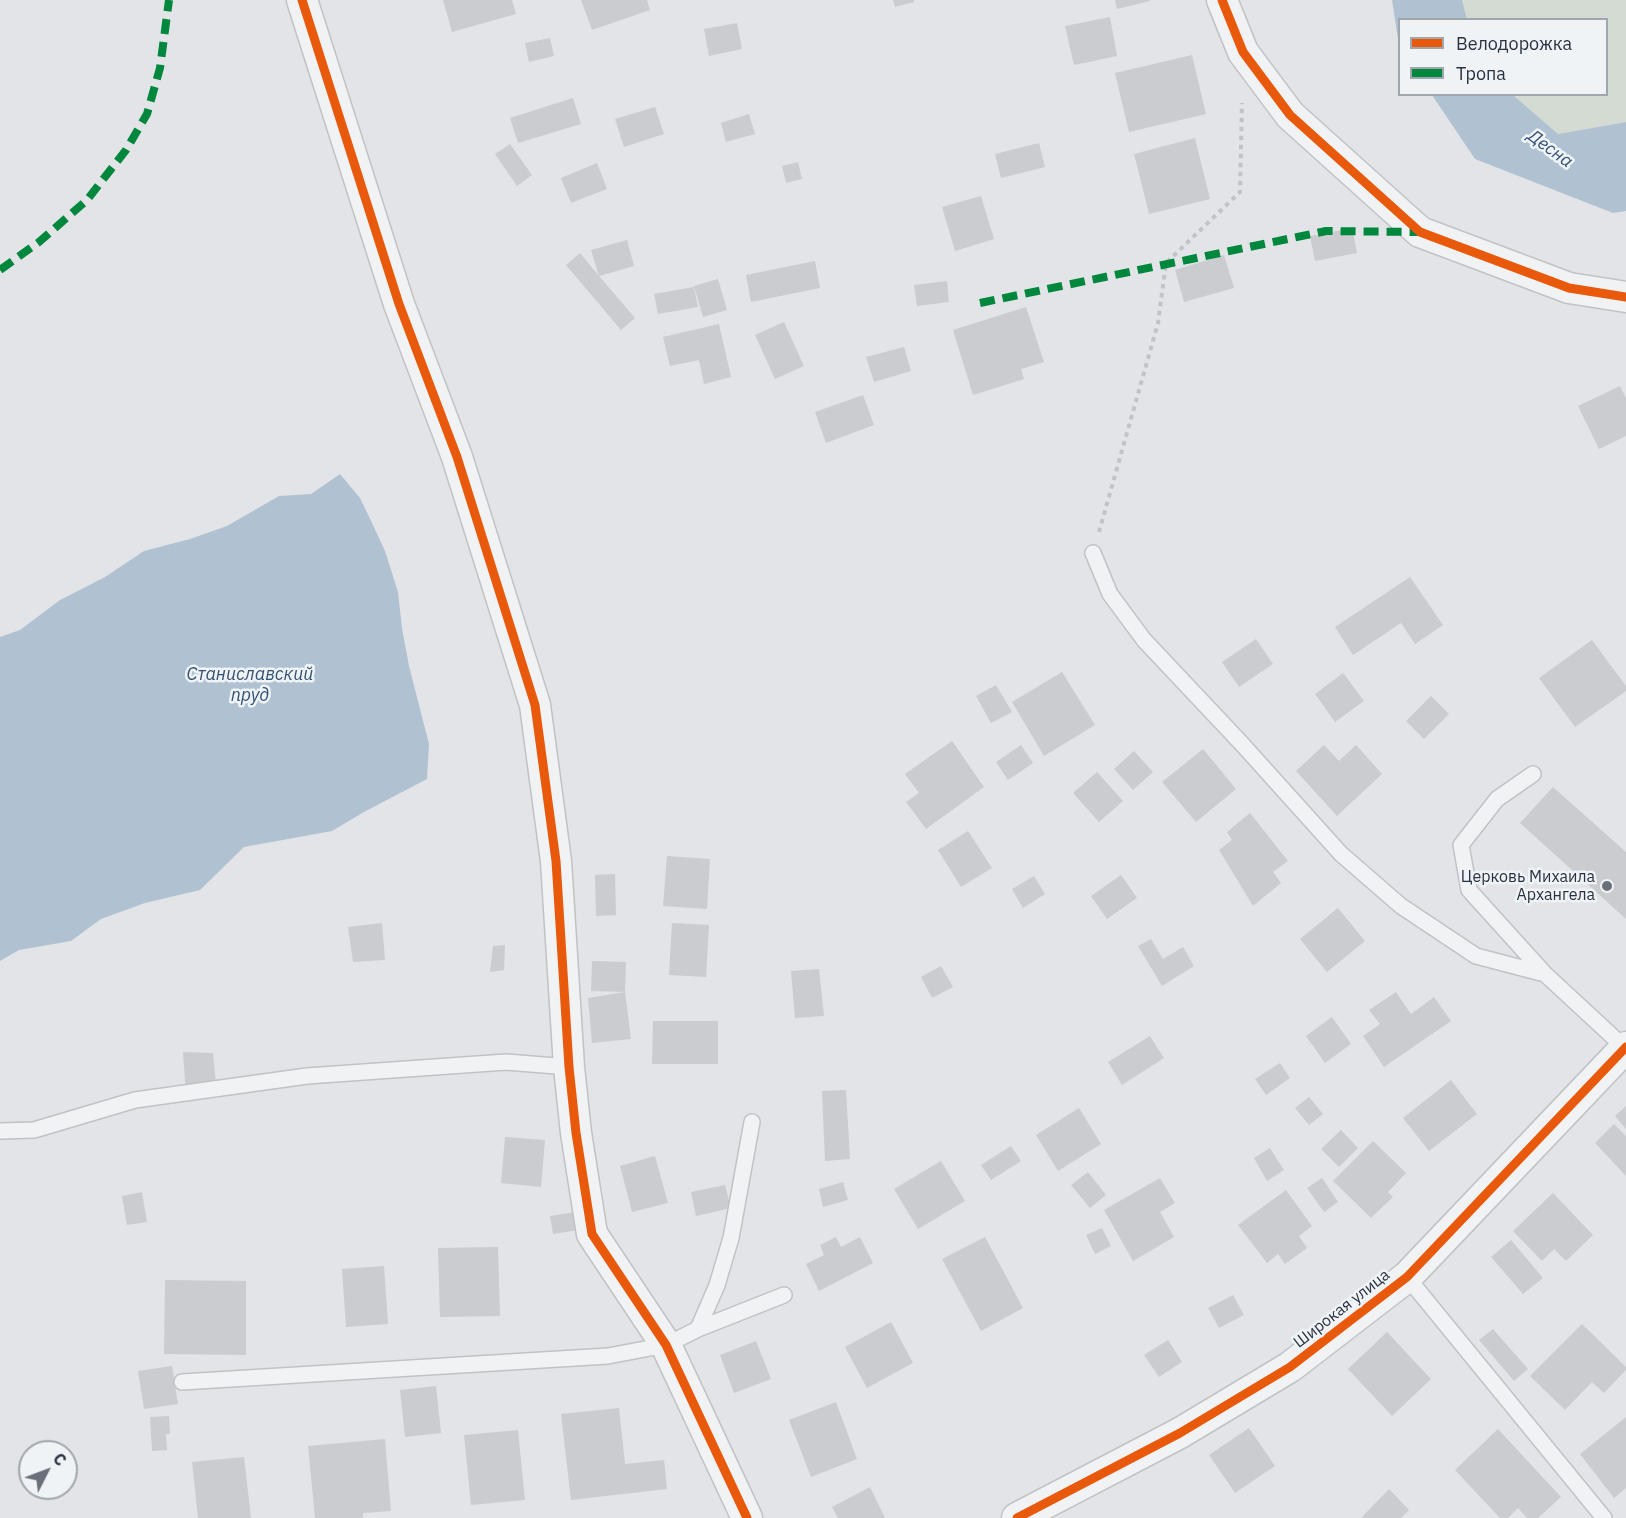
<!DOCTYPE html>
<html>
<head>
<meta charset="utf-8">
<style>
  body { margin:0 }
  #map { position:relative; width:1626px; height:1518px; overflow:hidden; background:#e2e4e7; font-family:"IBM Plex Sans",sans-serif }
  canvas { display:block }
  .legend { position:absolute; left:1398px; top:18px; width:210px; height:78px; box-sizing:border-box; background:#f0f3f6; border:2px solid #a0a6ad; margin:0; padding:8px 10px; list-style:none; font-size:18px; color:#293240 }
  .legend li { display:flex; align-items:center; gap:12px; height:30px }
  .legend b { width:30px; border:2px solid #a0a6ad }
  .north { position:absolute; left:18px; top:1440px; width:60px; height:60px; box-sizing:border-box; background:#f0f3f6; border:2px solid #a0a6ad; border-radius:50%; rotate:48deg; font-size:16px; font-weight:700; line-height:24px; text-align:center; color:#293240 }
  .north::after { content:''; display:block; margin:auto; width:21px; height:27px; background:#6a707a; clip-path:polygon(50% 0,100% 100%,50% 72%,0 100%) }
</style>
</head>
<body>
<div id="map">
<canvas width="1626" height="1518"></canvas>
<ul class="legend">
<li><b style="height:8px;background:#e8590c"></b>Велодорожка</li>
<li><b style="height:8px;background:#00873e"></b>Тропа</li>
</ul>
<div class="north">С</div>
</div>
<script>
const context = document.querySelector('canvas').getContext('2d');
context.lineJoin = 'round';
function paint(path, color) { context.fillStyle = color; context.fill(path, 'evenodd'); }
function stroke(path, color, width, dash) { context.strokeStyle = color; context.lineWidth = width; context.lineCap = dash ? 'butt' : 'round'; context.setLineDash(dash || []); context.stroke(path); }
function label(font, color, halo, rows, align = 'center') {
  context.font = font + ' "IBM Plex Sans",sans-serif'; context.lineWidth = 5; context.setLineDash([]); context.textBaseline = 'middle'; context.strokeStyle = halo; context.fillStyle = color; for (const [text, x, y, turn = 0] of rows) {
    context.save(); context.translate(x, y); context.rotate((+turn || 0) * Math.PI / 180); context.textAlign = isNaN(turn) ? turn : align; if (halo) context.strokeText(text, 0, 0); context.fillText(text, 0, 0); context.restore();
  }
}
const green = new Path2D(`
  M1462 0H1626V122L1558 134 1513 95 1606 94V20L1467 19Z`);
const water = new Path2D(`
  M1392 0H1462L1467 19 1400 20 1399 45Z
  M1432 95H1513L1558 134 1626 122V211L1613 213 1475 159Z
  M340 474 360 498 372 523 385 551 398 592 402 628 409 666 429 744 427 779 364 812 332 831 244 847 200 890 145 903 101 919 71 941 19 950 0 961V637L20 630 60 600 105 577 144 551 190 539 227 526 279 496 311 494Z`);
const building = new Path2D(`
  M443 0H512L516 14 452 32Z
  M581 0H647L650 10 592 30Z
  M893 0H914V2L895 7Z
  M1115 0H1150V1L1117 9Z
  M1110 17 1117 56 1074 65 1065 26Z
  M737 23 742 49 709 56 704 29Z
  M550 38 554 56 529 62 525 43Z
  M1192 55 1206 114 1129 132 1115 73Z
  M573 98 581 124 518 143 510 118Z
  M655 107 664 134 624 147 615 119Z
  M749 114 755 134 726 142 721 123Z
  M1195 138 1210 199 1149 214 1134 154Z
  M1039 143 1045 167 1001 178 995 154Z
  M510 144 532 175 517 186 495 154Z
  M798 162 802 179 786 183 782 166Z
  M597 163 607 189 571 203 561 178Z
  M981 196 994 239 955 251 942 207Z
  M1352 228 1357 253 1315 261 1310 236Z
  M627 240 634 266 599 276 635 318 621 330 566 265 580 253 599 276 591 250Z
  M1224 255 1234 288 1184 302 1175 270Z
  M815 261 820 288 751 302 746 275Z
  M718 279 727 310 703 317 694 286Z
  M947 281 949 302 917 306 914 285Z
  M694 287 698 307 658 314 654 294Z
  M1026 307 1044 362 1021 369 1024 379 973 395 953 330Z
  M784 322 804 366 775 379 755 335Z
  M719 324 731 377 704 384 699 360 670 366 663 337Z
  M904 347 911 371 874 382 866 357Z
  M1620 386 1626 398V436L1599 449 1578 406Z
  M863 395 874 425 826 443 815 412Z
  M1410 577 1443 625 1415 644 1401 623 1353 655 1335 627Z
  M1256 639 1273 664 1239 687 1222 662Z
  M1592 640 1626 686V691L1575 727 1539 678Z
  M1062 672 1095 725 1044 756 1012 702Z
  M1343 673 1364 701 1335 722 1315 694Z
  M996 685 1012 712 991 723 976 696Z
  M1431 696 1449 714 1424 739 1406 721Z
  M952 741 984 787 926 829 906 802 919 793 905 774Z
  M1021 745 1033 763 1008 780 996 762Z
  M1324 745 1339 761 1356 745 1382 774 1337 816 1296 771Z
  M1203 749 1236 789 1196 822 1162 782Z
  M1134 751 1153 772 1133 790 1114 769Z
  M1097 772 1123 801 1099 822 1073 793Z
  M1553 787 1626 852V919L1520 823Z
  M1250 813 1288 861 1273 872 1281 883 1253 906 1219 850 1232 840 1227 832Z
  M968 831 992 868 961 887 938 850Z
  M667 856 710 859 707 909 663 906Z
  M615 874 616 915 596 916 595 875Z
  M1121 875 1137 898 1107 919 1091 896Z
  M1034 876 1045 894 1023 908 1012 889Z
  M1338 908 1365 941 1327 972 1300 939Z
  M382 923 385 960 353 962 348 927Z
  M672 923 709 925 706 977 669 975Z
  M1151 939 1163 959 1183 947 1194 966 1162 986 1138 946Z
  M505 945 504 970 490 972 493 946Z
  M592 961 626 962 625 992 591 991Z
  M941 966 953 987 932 998 921 977Z
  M819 969 824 1016 795 1018 791 971Z
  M625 992 631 1039 592 1043 588 998Z
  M1396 992 1411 1014 1434 997 1451 1021 1384 1067 1363 1036 1380 1024 1369 1010Z
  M1332 1017 1351 1044 1325 1063 1306 1036Z
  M653 1021H718V1064H652Z
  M1150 1036 1164 1058 1122 1085 1108 1062Z
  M183 1052 213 1053 217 1095 186 1094Z
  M1280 1063 1290 1078 1266 1095 1255 1079Z
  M1451 1080 1477 1114 1429 1151 1403 1118Z
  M846 1090 850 1159 825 1161 822 1091Z
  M1309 1097 1323 1114 1309 1125 1295 1108Z
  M1626 1106V1129L1615 1116Z
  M1079 1108 1101 1144 1058 1171 1036 1135Z
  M1614 1124 1626 1136V1176L1595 1143Z
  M1341 1130 1358 1148 1339 1167 1321 1149Z
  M505 1137 545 1140 541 1187 501 1183Z
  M1373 1141 1406 1173 1388 1192 1393 1197 1371 1218 1333 1181Z
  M1011 1146 1021 1161 991 1180 981 1165Z
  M1270 1148 1284 1170 1267 1181 1254 1158Z
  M655 1156 668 1203 632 1212 620 1166Z
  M941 1161 965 1201 918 1229 894 1189Z
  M1088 1172 1106 1195 1090 1208 1071 1185Z
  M1160 1178 1175 1203 1160 1212 1174 1237 1133 1261 1104 1210Z
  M1322 1178 1338 1202 1324 1212 1307 1188Z
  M843 1182 848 1200 823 1207 819 1189Z
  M725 1185 731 1208 696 1216 691 1192Z
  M1286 1190 1312 1226 1299 1236 1307 1248 1285 1264 1278 1254 1267 1263 1238 1225Z
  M142 1192 147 1222 127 1225 122 1196Z
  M1553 1193 1593 1235 1566 1261 1554 1249 1542 1261 1513 1231Z
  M582 1211 585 1229 553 1234 550 1216Z
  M1102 1228 1111 1246 1095 1254 1086 1235Z
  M836 1237 841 1247 860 1237 873 1263 819 1291 806 1264 824 1255 820 1245Z
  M985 1237 1023 1308 981 1331 942 1259Z
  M1511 1240 1543 1278 1523 1294 1491 1257Z
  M498 1247 500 1316 440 1317 438 1248Z
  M384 1266 388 1324 346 1327 342 1269Z
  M165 1280 246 1281V1355L164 1354Z
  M1233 1295 1244 1315 1219 1328 1208 1308Z
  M891 1322 913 1363 867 1388 845 1347Z
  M1582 1324 1626 1367V1370L1604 1393 1592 1382 1565 1410 1530 1376Z
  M1493 1329 1528 1369 1514 1381 1479 1340Z
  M1387 1332 1431 1379 1392 1416 1348 1369Z
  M1168 1340 1182 1362 1159 1377 1144 1355Z
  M756 1341 771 1379 734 1393 720 1355Z
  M172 1366 178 1404 144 1409 138 1371Z
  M436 1386 441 1433 405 1437 400 1390Z
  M836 1402 857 1459 811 1477 789 1420Z
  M619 1408 625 1464 664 1460 667 1489 571 1500 561 1414Z
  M169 1416 170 1434H166L167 1450 152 1451 150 1417Z
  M1626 1417V1488L1614 1498 1580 1454Z
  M1249 1428 1275 1466 1235 1493 1209 1455Z
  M1498 1429 1561 1497 1538 1518H1527L1518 1508 1508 1518H1500L1455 1470Z
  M518 1430 525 1500 471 1505 464 1435Z
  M385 1439 391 1511 363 1513V1518H315L308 1446Z
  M244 1457 251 1518H198L192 1462Z
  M870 1487 885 1518H838L832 1507Z
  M1389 1489 1409 1510 1401 1518H1363L1362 1517Z`);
const path = new Path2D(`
  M1099 532 1158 323 1166 263 1240 192 1242 103`);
const service = new Path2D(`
  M1093 553 1110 594 1144 640 1242 744 1341 854 1401 906 1476 956 1545 974
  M1533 774 1497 799 1461 845 1469 890 1545 974 1625 1048
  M0 1131 34 1130 135 1100 307 1076 506 1062 569 1067
  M1407 1277 1604 1518
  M698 1329 717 1285 731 1238 752 1122
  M182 1382 608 1356 666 1345 698 1329 784 1295`);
const minor = new Path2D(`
  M302 0 399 304 457 457 535 705 556 861 569 1067 576 1133 592 1234 666 1345 747 1518
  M1222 0 1243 52 1290 115 1420 232 1569 288 1626 297
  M1017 1518 1180 1433 1290 1367 1407 1277 1626 1047`);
const quiet = new Path2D(`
  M0 270 39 242 87 200 126 150 147 114 160 68 169 0
  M980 303 1326 231 1420 232`);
const cycleway = new Path2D(`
  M302 0 399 304 457 457 535 705 556 861 569 1067 576 1133 592 1234 666 1345 747 1518
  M1222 0 1243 52 1290 115 1420 232 1569 288 1626 297
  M1017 1518 1180 1433 1290 1367 1407 1277 1626 1047`);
const markers = [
  [1607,886,6,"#6a707a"]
];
const poiNames = [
  ["Церковь Михаила",1595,877],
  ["Архангела",1595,895]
];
const streetNames = [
  ["Широкая улица",1342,1309,-38]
];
const waterNames = [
  ["Десна",1550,149,36],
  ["Станиславский",250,675],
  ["пруд",250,696]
];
paint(green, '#d3dbd2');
paint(water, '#b0c2d2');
paint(building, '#cacccf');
stroke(service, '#c0c2c5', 18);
stroke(minor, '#c0c2c5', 33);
stroke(path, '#c1c3c7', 4, [4.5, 4.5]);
stroke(service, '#f1f2f4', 15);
stroke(minor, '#f1f2f4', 30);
stroke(quiet, '#00873e', 8, [15, 8]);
stroke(cycleway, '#e8590c', 9);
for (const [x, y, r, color] of markers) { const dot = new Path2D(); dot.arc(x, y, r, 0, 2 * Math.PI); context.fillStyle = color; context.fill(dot); stroke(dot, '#f0f3f6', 2); }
label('16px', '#293240', '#f0f3f6', poiNames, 'right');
label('16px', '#293240', '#f0f3f6', streetNames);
label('italic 18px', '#335274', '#f0f3f6', waterNames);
</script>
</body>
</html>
